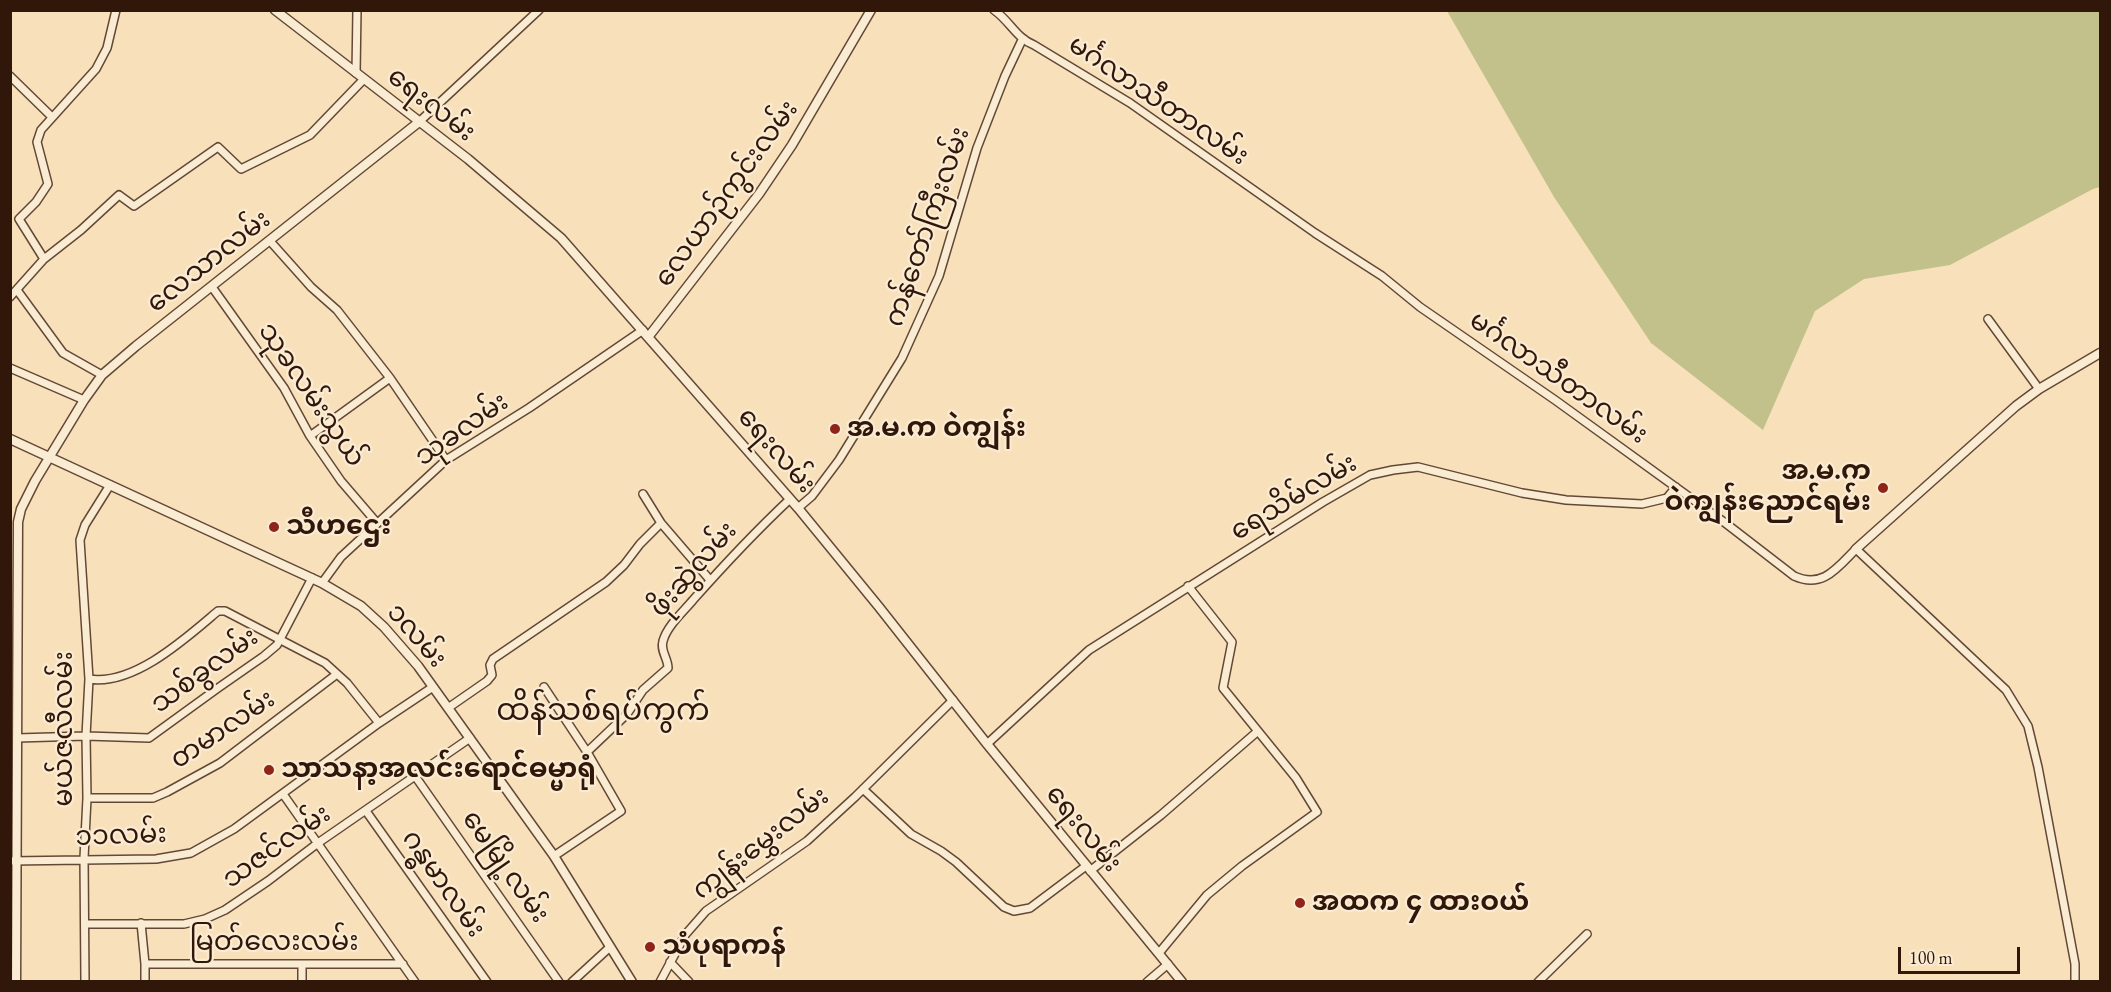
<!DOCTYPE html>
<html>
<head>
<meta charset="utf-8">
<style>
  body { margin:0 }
  #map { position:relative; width:2111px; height:992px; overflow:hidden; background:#f8e0bb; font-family:"EB Garamond",serif }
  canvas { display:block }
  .frame { position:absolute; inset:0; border:12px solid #31160a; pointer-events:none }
  .scale { position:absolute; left:1898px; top:947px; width:122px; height:27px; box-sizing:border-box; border:3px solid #31160a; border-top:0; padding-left:8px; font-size:18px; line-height:21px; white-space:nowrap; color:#31160a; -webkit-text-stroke:4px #faebd3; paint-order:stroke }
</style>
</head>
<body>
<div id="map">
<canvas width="2111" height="992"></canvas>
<div class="frame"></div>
<div class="scale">100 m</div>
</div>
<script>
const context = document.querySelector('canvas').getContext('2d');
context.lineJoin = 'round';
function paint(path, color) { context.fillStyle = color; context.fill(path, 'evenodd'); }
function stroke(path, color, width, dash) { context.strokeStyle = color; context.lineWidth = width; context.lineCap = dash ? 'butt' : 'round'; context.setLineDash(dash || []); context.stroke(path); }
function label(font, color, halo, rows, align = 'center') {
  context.font = font + ' "EB Garamond","Noto Sans Myanmar",serif'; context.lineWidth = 4.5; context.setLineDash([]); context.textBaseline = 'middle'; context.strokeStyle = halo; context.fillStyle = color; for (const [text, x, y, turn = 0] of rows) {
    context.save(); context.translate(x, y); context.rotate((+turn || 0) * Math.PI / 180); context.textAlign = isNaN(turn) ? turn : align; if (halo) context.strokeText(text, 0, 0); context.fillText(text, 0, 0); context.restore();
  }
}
const green = new Path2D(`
  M1447 11H2100V187L2093 189 1950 265 1864 279 1815 311 1763 430 1651 343 1554 197Z`);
const minor = new Path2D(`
  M994 10C1010 21 1016 38 1034 45L1130 103 1315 233 1382 276 1420 307 1555 400 1724 522 1794 576C1823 589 1837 568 1856 549L2006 690 2028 726 2038 767 2075 964V982
  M356 73 357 10
  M10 76 52 117
  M419 122 539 10
  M270 241 311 287 337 310 390 378 446 460
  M44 259 81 230 119 195 134 206 218 147 241 169 310 135 364 79
  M212 287 284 388 310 436 341 481 377 523
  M17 290 63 353 102 375
  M10 297 44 259 19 219 36 202 48 184 37 142 41 130 96 69 107 48 116 10
  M1988 319 2039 389
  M10 368 84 400
  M310 436 390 378
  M643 494 661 523 710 580
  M798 508 812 496 839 460 902 358 939 276 977 148 1005 76 1022 40
  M322 583 341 557 446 460 529 408 643 330
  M89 679C134 686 186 638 218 611H225L325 663 347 683 379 723
  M544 687 587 752
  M448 708 487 681 492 675 490 665 493 659 606 582 624 565 640 544 661 523
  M17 738 86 736 149 738 218 688 264 656 277 645 312 578
  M987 744 1089 650 1323 502 1370 475 1393 470 1418 467 1522 493 1566 500 1642 504 1667 498 1676 487
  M415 776 559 982
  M863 789 911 834 941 851 956 862 1004 907 1014 911 1030 908 1086 866
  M283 794 415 982
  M87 798H153L167 792 220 763 337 674
  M366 811 487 982
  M554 856 621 811 587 752 627 714 643 690 668 668C668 658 660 651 663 641 667 626 683 612 693 600 724 565 756 531 790 499
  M10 861 156 859 191 853 234 829 379 723 433 687
  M1090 871 1161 815 1258 731
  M141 923 145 964V982
  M86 924H184L205 919 225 910 268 881 318 843 470 738
  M1159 953 1207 895 1242 866 1317 812 1296 778 1223 688 1232 642 1188 586
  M670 962 689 982
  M145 964H403
  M302 965V982
  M85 982 84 858 87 798 86 736 89 679 80 540 85 525 110 485
  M572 982 610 947
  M660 982 685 935 706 911 807 841 855 797 953 700
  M1147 982 1168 964
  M1538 982 1587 934`);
const tertiary = new Path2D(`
  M275 10 468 159 561 238 798 508 879 607 987 744 1182 982
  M649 336 759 194 792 145 871 10
  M10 439 322 583 361 606 384 627 418 666 554 856 632 982
  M1856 549 2016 406 2039 389 2100 353
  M16 982 18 522 21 509 35 481 84 400 102 375 136 346 419 122`);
const markers = [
  [835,429,6,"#8f2418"],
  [1883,488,6,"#8f2418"],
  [274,527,6,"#8f2418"],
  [269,770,6,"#8f2418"],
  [1300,903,6,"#8f2418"],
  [650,947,6,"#8f2418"]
];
const streetNames = [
  ["မင်္ဂလာသီတာလမ်း",1158,101,34],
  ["ရေးလမ်း",431,105,38],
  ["လေယာဉ်ကွင်းလမ်း",727,194,-54],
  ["ကန်တော်ကြီးလမ်း",928,227,-71],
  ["လေသာလမ်း",209,262,-38],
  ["မင်္ဂလာသီတာလမ်း",1558,378,35],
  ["သုခလမ်းသွယ်",311,395,56],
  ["သုခလမ်း",462,430,-35],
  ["ရေးလမ်း",776,451,49],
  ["ရေသိမ်လမ်း",1294,498,-31],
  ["ဖိုးဆွဲလမ်း",694,570,-49],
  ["၁လမ်း",416,636,49],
  ["သစ်ခွလမ်း",205,671,-36],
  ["မယ်ဇလီလမ်း",65,729,-90],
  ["တမာလမ်း",223,730,-34],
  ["ရေးလမ်း",1083,829,51],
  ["၁၁လမ်း",121,836,-2],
  ["ကျွန်းမွှေးလမ်း",761,844,-38],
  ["သဇင်လမ်း",277,847,-35],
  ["မေမြို့လမ်း",505,867,55],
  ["ဂန္ဓမာလမ်း",443,884,55],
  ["မြတ်လေးလမ်း",274,943]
];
const poiNames = [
  ["အ.မ.က ဝဲကျွန်း",847,429],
  ["အ.မ.က",1871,472,"right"],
  ["ဝဲကျွန်းညောင်ရမ်း",1871,503,"right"],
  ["သီဟဌေး",286,527],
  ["သာသနာ့အလင်းရောင်ဓမ္မာရုံ",281,770],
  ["အထက ၄ ထားဝယ်",1312,903],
  ["သံပုရာကန်",662,947]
];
const quarterNames = [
  ["ထိန်သစ်ရပ်ကွက်",603,712]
];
paint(green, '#c2c18c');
stroke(minor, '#634836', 10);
stroke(tertiary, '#634836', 11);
stroke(minor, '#faebd3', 7);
stroke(tertiary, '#faebd3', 8);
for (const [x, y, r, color] of markers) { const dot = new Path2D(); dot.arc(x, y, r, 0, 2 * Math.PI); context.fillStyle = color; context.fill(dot); stroke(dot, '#faebd3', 2); }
label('27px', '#31160a', '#faebd3', streetNames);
label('bold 27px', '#31160a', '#faebd3', poiNames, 'left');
label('30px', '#31160a', '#faebd3', quarterNames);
</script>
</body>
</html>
